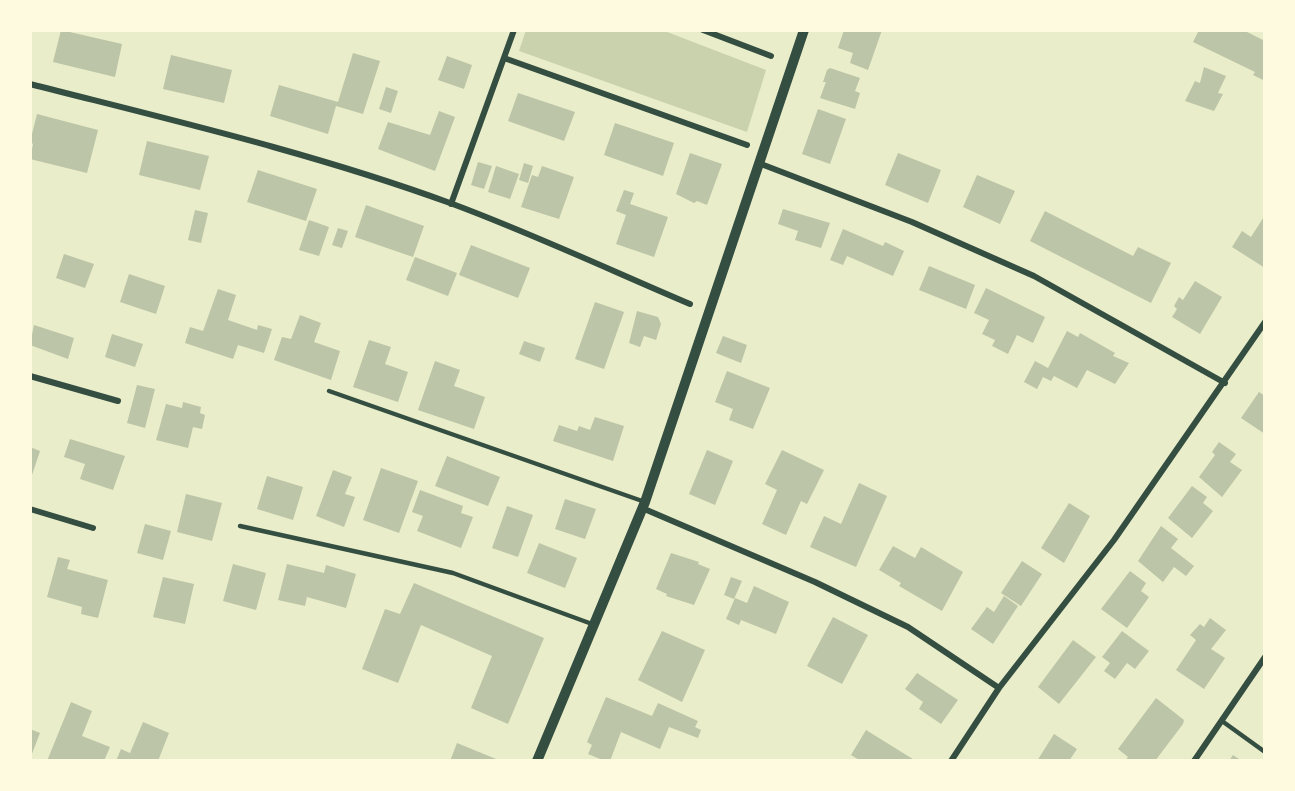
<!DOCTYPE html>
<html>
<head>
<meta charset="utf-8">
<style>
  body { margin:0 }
  #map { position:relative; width:1295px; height:791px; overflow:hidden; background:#e9edc9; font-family:Literata,serif }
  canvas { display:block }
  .frame { position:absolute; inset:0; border:32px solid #fefae0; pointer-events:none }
</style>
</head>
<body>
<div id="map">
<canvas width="1295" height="791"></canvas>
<div class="frame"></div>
</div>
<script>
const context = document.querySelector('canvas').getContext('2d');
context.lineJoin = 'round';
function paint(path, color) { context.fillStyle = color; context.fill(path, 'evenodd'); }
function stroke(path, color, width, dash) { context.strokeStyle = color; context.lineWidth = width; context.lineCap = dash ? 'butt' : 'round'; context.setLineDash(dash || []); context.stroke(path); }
const green = new Path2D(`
  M526 30H662L766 70 747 132 519 51Z`);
const building = new Path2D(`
  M61 30 122 44 115 77 53 62Z
  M844 30H882L868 70 850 63 853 53 838 48Z
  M1199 30H1243L1265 41V81L1253 75 1255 72 1193 42Z
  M353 53 380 61 363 114 336 106 328 134 270 116 279 85 338 102Z
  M171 55 232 70 224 103 163 89Z
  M447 56 472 65 464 89 438 80Z
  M1204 67 1226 76 1218 93 1223 94 1214 111 1185 101 1195 81 1200 83Z
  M830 68 860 78 855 91 860 93 855 109 820 98 826 82H823L827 70Z
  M386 87 398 91 391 113 379 109Z
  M518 93 575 112 564 141 508 121Z
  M818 109 846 119 830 164 802 154Z
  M439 111 455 117 435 171 378 149 388 122 430 135Z
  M37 114 98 130 87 173 30 159 33 144 30 142Z
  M615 123 674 143 663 176 604 155Z
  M147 141 209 156 200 190 139 175Z
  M690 153 722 164 707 205 697 201 694 203 676 194Z
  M898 153 941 170 928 203 885 185Z
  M478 162 492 166 484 189 471 185Z
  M524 163 533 166 528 183 519 180Z
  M496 166 519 174 510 199 488 192Z
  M542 166 574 177 559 219 521 207 532 175 538 177Z
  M258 170 317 189 306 221 247 202Z
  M977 175 1015 191 1000 224 963 207Z
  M624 190 634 193 630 204 668 217 654 257 616 244 626 215 616 211Z
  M366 205 424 226 413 257 355 237Z
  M783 209 830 223 821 248 795 240 798 231 778 224Z
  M195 210 208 213 201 243 188 240Z
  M1045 211 1133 256 1138 247 1171 263 1151 303 1030 241Z
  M1265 215V268L1232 247 1242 231 1251 237Z
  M309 220 329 227 319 256 299 250Z
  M338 228 348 231 342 248 332 245Z
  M843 229 883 246 885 242 904 251 893 276 847 256 843 265 830 260Z
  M471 245 530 268 518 298 459 275Z
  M64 254 94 264 85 288 56 278Z
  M415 257 457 273 448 296 406 280Z
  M929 266 975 285 966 309 919 290Z
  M129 274 165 286 156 314 120 302Z
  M1195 281 1222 297 1200 334 1172 317 1177 309 1174 306 1179 297 1183 300Z
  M986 288 1045 317 1033 343 1017 335 1008 354 992 346 995 340 982 334 989 320 974 313Z
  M218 289 236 295 228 320 257 330 258 325 272 329 264 353 238 345 233 359 185 343 190 327 203 331Z
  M595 302 624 312 604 369 575 359Z
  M637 311 658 317 661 324 656 340 644 336 640 347 629 343Z
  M300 315 321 323 314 342 340 351 331 380 274 360 282 337 291 339Z
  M34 325 74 338 68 359 30 345Z
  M1067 331 1078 337 1080 333 1115 353 1113 356 1129 363 1115 384 1087 370 1077 388 1054 376 1051 381 1043 377 1037 389 1024 382 1035 361 1048 368Z
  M112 334 143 344 135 367 105 357Z
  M723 336 747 345 741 363 716 353Z
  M369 340 391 347 385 364 408 372 398 402 353 387Z
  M524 341 545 348 540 362 519 354Z
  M435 361 460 370 454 386 485 397 474 429 418 410Z
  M727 371 770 388 753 429 729 420 733 409 715 402Z
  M137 385 155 389 145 428 127 423Z
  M1259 392 1265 396V434L1241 418Z
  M183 402 201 407 200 413 205 415 202 429 193 427 188 448 156 440 166 404 182 408Z
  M595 417 624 426 613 461 553 441 559 425 577 431 579 426 590 430Z
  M70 439 125 456 113 490 80 479 85 464 64 457Z
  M1219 442 1236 454 1230 462 1242 470 1222 497 1199 477 1215 455 1212 452Z
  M30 447 40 451 30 481Z
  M707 450 733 461 715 505 689 494Z
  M782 450 824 470 807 504 801 501 786 535 762 524 777 490 765 484Z
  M447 456 500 477 488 506 435 486Z
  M381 468 418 481 399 533 363 520Z
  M333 470 352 477 345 494 355 497 344 527 316 516Z
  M267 476 303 487 293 520 257 509Z
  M859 483 887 496 856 567 810 547 824 516 841 524Z
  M1192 486 1207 497 1203 503 1213 511 1192 538 1168 518Z
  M420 490 463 506 461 513 473 517 461 548 417 531 423 516 412 512Z
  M186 494 222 503 212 541 177 532Z
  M565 499 596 509 585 539 555 529Z
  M1069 503 1090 516 1064 563 1041 548Z
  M507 506 533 515 518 557 492 548Z
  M145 524 171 531 163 560 137 553Z
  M1161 526 1178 539 1171 548 1194 566 1186 576 1174 567 1163 582 1138 561Z
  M539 543 577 558 565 588 527 573Z
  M893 546 915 558 921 547 963 572 942 611 899 586 901 583 879 570Z
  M671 553 699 562 698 564 710 569 694 605 666 596 667 594 656 589Z
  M58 557 70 560 67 569 108 580 98 618 81 614 82 607 47 597Z
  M1022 561 1042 574 1021 606 1001 593Z
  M233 564 266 573 256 610 223 601Z
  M287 564 324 573 326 565 356 574 346 608 307 597 305 606 278 600Z
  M1130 571 1146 583 1141 591 1149 597 1127 628 1101 609Z
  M163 577 194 584 185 624 153 617Z
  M731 577 742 581 734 599 724 595Z
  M414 583 544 638 508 724 471 708 492 656 421 625 398 683 362 669 385 609 400 614Z
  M754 586 789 602 776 634 741 620 739 625 726 619 735 598 747 603Z
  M1004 596 1018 606 993 644 971 629 987 607 994 612Z
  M833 617 868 635 842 684 807 666Z
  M1210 618 1226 630 1211 649 1225 658 1204 689 1176 670 1196 640 1190 635 1200 624 1204 627Z
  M662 631 705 650 682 702 638 680Z
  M1122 631 1149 651 1135 669 1127 663 1115 679 1104 671 1110 663 1102 657Z
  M1073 640 1096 657 1059 704 1038 687Z
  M917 673 958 700 941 724 919 709 923 702 905 689Z
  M606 697 652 716 658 703 698 721 695 727 701 730 698 738 669 727 660 749 621 732 610 761H605L588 754 592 745 587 742Z
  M1156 698 1184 720 1183 724 1155 761H1125L1128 757 1118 749Z
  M71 702 92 711 82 736 110 747 104 761H47Z
  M143 722 169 733 158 761H116L121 749 130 753Z
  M30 729 40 733 30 759Z
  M866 730 916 761H861L851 755Z
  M1054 734 1077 749 1069 761H1037Z
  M457 743 501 761H450Z
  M1233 755 1242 761H1229Z`);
const service = new Path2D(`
  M329 391 645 502
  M240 526 453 573 592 624
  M1222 721 1265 752`);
const minor = new Path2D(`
  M703 30 771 56
  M504 58 747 145
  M30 84C171 120 313 153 450 203 531 233 610 270 690 304
  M761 164 912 222 1034 276 1225 383
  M451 204 514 30
  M30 376 118 401
  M642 508 815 582 908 627 999 688
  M30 509 93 528
  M951 761 999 688 1114 540 1265 322
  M1194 761 1265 657`);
const tertiary = new Path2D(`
  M537 761 645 502 804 30`);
paint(green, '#cad2ad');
paint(building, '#bcc5a7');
stroke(service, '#344e41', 4.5);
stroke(minor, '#344e41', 6);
stroke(tertiary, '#344e41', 10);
</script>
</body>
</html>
